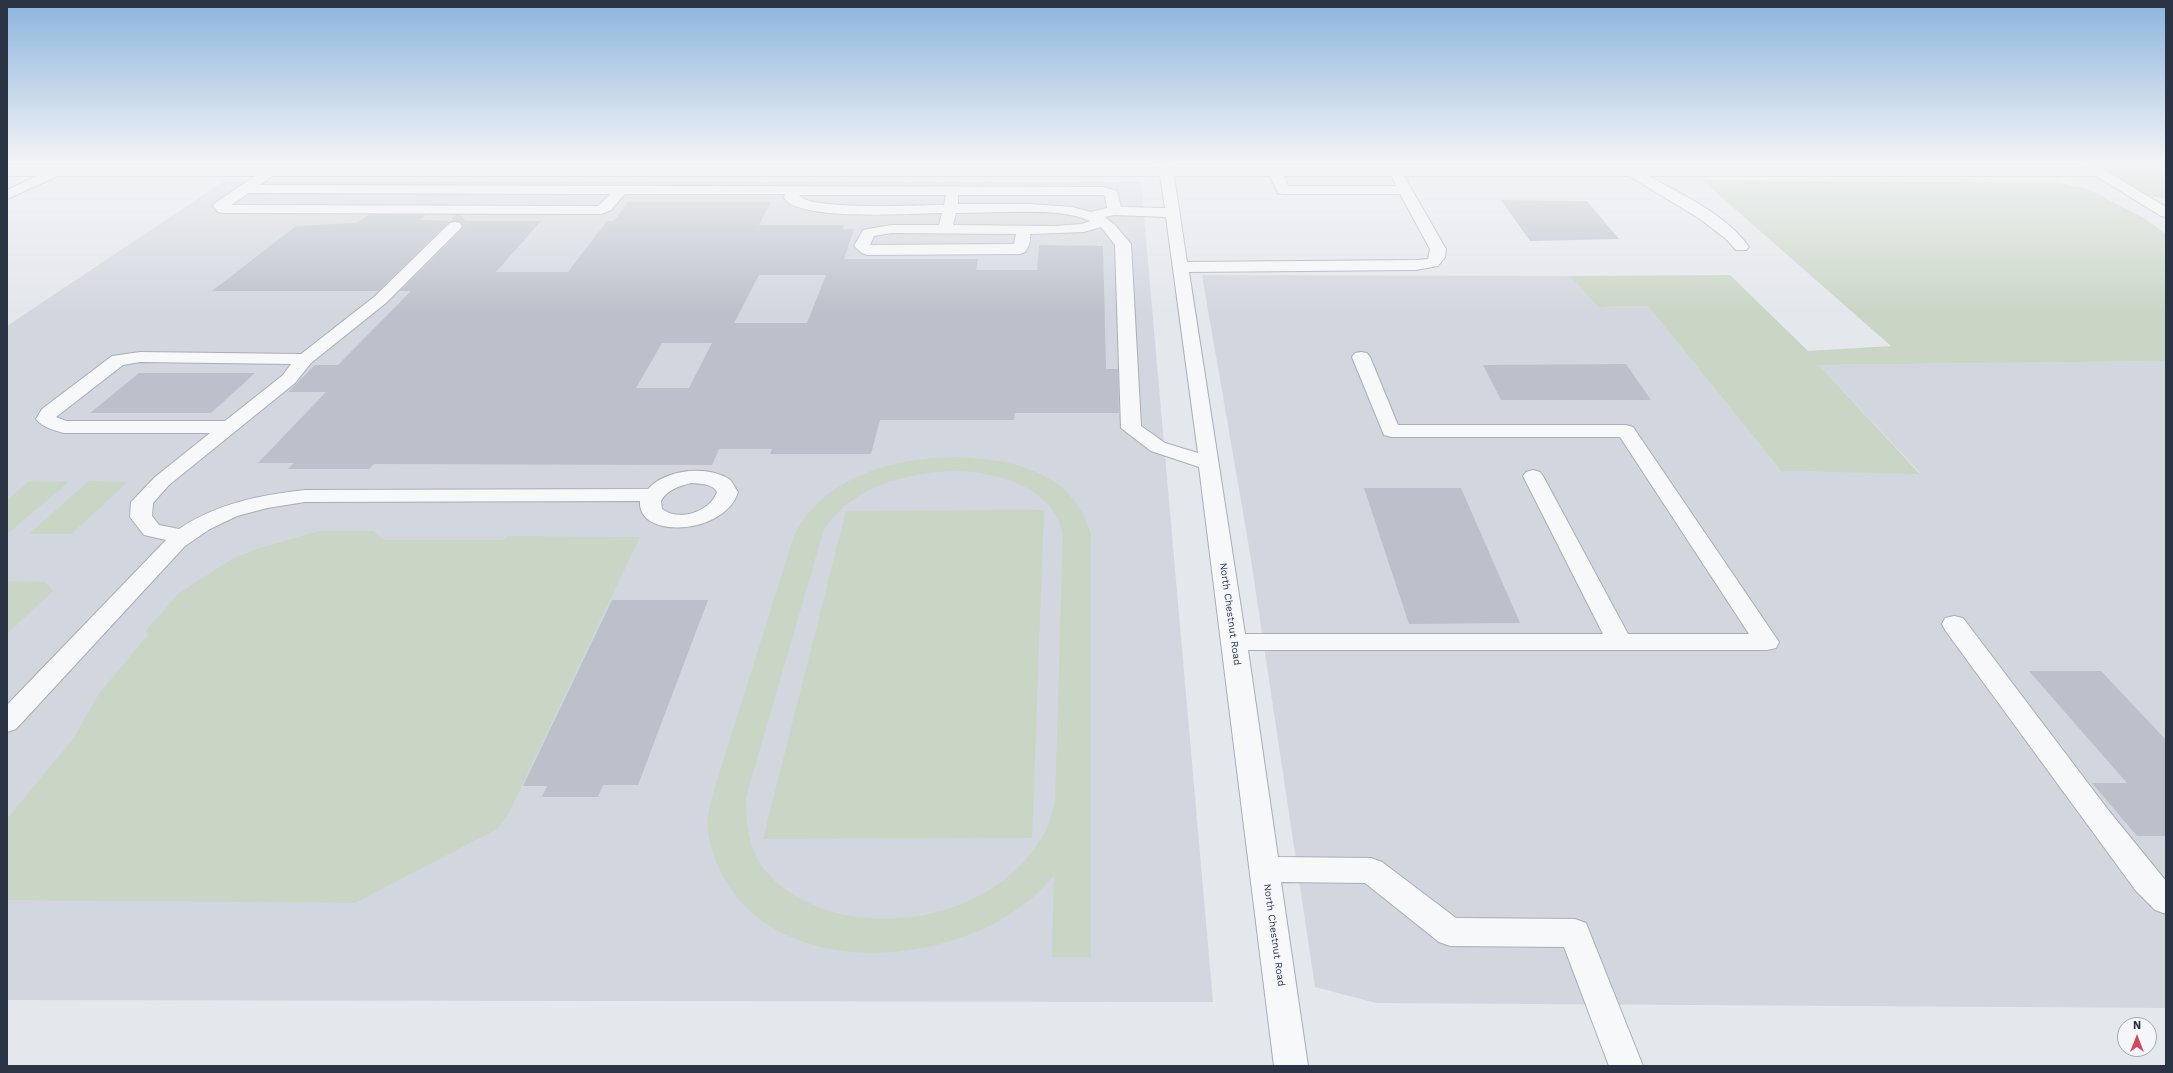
<!DOCTYPE html>
<html>
<head>
<meta charset="utf-8">
<style>
  body { margin:0 }
  #map { position:relative; width:2173px; height:1073px; overflow:hidden; background:#e4e7ec; font-family:"Work Sans",sans-serif }
  canvas { display:block }
  .frame { position:absolute; inset:0; border:8px solid #2b3445; pointer-events:none }
  .north { position:absolute; left:2117px; top:1017px; width:40px; height:40px; box-sizing:border-box; background:#f4f6f9; border:1px solid #a4a8b1; border-radius:50%; rotate:0deg; font-size:11px; font-weight:700; line-height:16px; text-align:center; color:#2b3445 }
  .north::after { content:''; display:block; margin:auto; width:14px; height:18px; background:#d1495b; clip-path:polygon(50% 0,100% 100%,50% 72%,0 100%) }
</style>
</head>
<body>
<div id="map">
<canvas width="2173" height="1073"></canvas>
<div class="frame"></div>
<div class="north">N</div>
</div>
<script>
const context = document.querySelector('canvas').getContext('2d');
context.lineJoin = 'round';
function paint(path, color) { context.fillStyle = color; context.fill(path, 'evenodd'); }
function stroke(path, color, width, dash) { context.strokeStyle = color; context.lineWidth = width; context.lineCap = dash ? 'butt' : 'round'; context.setLineDash(dash || []); context.stroke(path); }
function label(font, color, halo, rows, align = 'center') {
  context.font = font + ' "Work Sans",sans-serif'; context.lineWidth = 3; context.setLineDash([]); context.textBaseline = 'middle'; context.strokeStyle = halo; context.fillStyle = color; for (const [text, x, y, turn = 0] of rows) {
    context.save(); context.translate(x, y); context.rotate((+turn || 0) * Math.PI / 180); context.textAlign = isNaN(turn) ? turn : align; if (halo) context.strokeText(text, 0, 0); context.fillText(text, 0, 0); context.restore();
  }
}
const built = new Path2D(`
  M224 181 1141 182 1213 1002 7 1000V326Z
  M1202 275 1569 276 1598 307 1648 306 1781 471 1920 473 1819 365 2166 361V1008L1376 1003 1315 987 1250 553Z`);
const green = new Path2D(`
  M2092 163H2166V199L2145 195Z
  M1702 180 2060 183 2088 189 2142 217 2166 234V361L1819 365 1920 474 1781 471 1648 306 1598 307 1569 276 1730 275 1808 351 1891 346Z
  M958 457C1014 459 1075 473 1091 535V957H1052L1054 875C984 965 789 990 725 880 715 863 706 837 708 817 709 808 712 799 714 790L793 539C819 477 896 457 958 457ZM954 471C998 472 1052 486 1063 534L1055 802C1052 814 1048 828 1041 839 996 911 895 936 818 907 794 897 768 881 756 856 747 837 746 818 746 797L824 529C854 486 904 473 954 471Z
  M29 481 69 482 7 534V500Z
  M89 481 128 482 71 534H29Z
  M1044 510 1032 838 763 839 846 511Z
  M319 531H373L384 540H505L508 536 640 537 507 817 497 829 355 903 7 900V819L73 739 98 695 148 635 145 632 178 594 232 559 257 549Z
  M7 581 45 582 53 591 7 634Z`);
const building = new Path2D(`
  M1501 200 1587 201 1619 239 1530 241Z
  M628 202H771L759 225H844L843 229H854L844 259H978L976 270H1037L1039 245 1103 246 1106 369H1118L1119 413H1015L1014 420H880L871 454H770L772 449H719L712 465 374 464 369 469H288L294 463H258L326 392H288L315 365H338L411 291H400L461 230 463 225 460 222 455 221H541L496 272H568L607 221H614ZM759 275H826L807 323H734ZM662 343H712L689 388H636Z
  M369 215H426L420 220 455 221 449 222 378 291H212L296 226 356 223Z
  M1626 364 1651 400H1501L1483 365Z
  M139 373H255L211 413H90Z
  M1364 488H1461L1520 623 1409 624Z
  M612 600H708L638 785H603L598 797H542L547 786H523Z
  M2029 671H2101L2166 740V836H2137L2092 783H2127Z`);
const minorTunnel = new Path2D(`
  M455 226 463 218`);
const minor = new Path2D(`
  M1158 163H1172V168H2084L2082 166 2084 163H2093L2166 207V217L2161 216 2096 176H1649C1682 195 1726 214 1749 247L1746 250H1736L1726 239 1700 219 1629 176H1404L1446 249 1445 257 1438 266 1416 270 1189 272 1245 634H1603L1523 476 1526 472 1533 470 1540 472 1543 476 1628 634H1749L1620 437H1391L1384 435 1352 357 1355 353 1361 352 1367 353 1370 357 1398 425H1626L1633 427 1779 642 1776 648 1767 650H1248L1278 857 1371 858 1382 862 1456 918 1575 919 1586 923 1643 1066H1609L1564 947 1450 946 1439 942 1365 883 1281 882 1308 1066H1274L1199 467 1151 451 1121 428 1115 245 1101 227 1084 232 1030 234C1031 241 1029 246 1025 252L1020 254 867 255 862 253 854 246 863 230 891 225H939L942 213C913 213 800 222 784 198L785 194H625L611 210 601 214 223 213 218 212 213 206 215 203 255 176H58L7 199V190L37 176H7V168H1159ZM272 176H1160L1165 208 1121 207 1117 191 1104 187 260 185ZM1174 176H1270L1278 193 1283 194H1400L1430 249 1428 259 1416 260 1187 262ZM1284 176H1392L1396 186H1288ZM249 193 610 194 598 206 231 205ZM799 195H946L944 205C921 205 808 211 799 195ZM958 195H1102L1105 196 1107 208 1091 212 1072 207 1029 204H958ZM1006 212C1033 212 1065 210 1090 221L1082 224 1055 226 953 225 956 213ZM1114 215 1166 217 1198 453 1165 443 1141 426 1131 244 1116 226 1105 217ZM891 233 1016 234 1014 244 870 245 874 236Z
  M455 222 460 223 462 226 460 229 386 303 311 363 295 383 169 485 153 503 152 516 159 525 179 529C217 503 261 495 305 490L648 489C666 469 707 465 729 479 733 482 735 488 738 492 725 535 637 540 640 501L305 502 267 508 237 516 210 529 185 546 16 729 7 732V705L166 540 144 535 130 517 131 502 135 498 155 477 210 433H64C54 430 43 428 36 419L42 409 112 356 140 352 301 354 374 297 450 223ZM140 362 291 364 283 375 225 421H66L56 417 123 365ZM691 483C700 484 712 483 717 492 710 512 679 522 662 509L661 501C666 490 680 486 691 483Z
  M1954 616 1963 618 2109 811 2166 881V914L2155 910 2136 891 1945 630 1942 624 1945 618Z`);
const streetNames = [
  ["North Chestnut Road",1230,614,82],
  ["North Chestnut Road",1274,935,82]
];
paint(built, '#d2d6de');
paint(green, '#c9d6c5');
paint(building, '#bbc0ca');
stroke(minorTunnel, '#bfc3cb', 15, [15, 8]);
stroke(minor, '#a9aeb7', 2);
paint(minor, '#f7f8fa');
const sky = context.createLinearGradient(0, 0, 0, 313);
sky.addColorStop(0, '#8bb4dd');
sky.addColorStop(0.52, '#f3f4f6');
sky.addColorStop(1, '#f3f4f600');
context.fillStyle = sky;
context.fillRect(0, 0, 2173, 313);
label('10px', '#2b3445', '#f4f6f9', streetNames);
</script>
</body>
</html>
